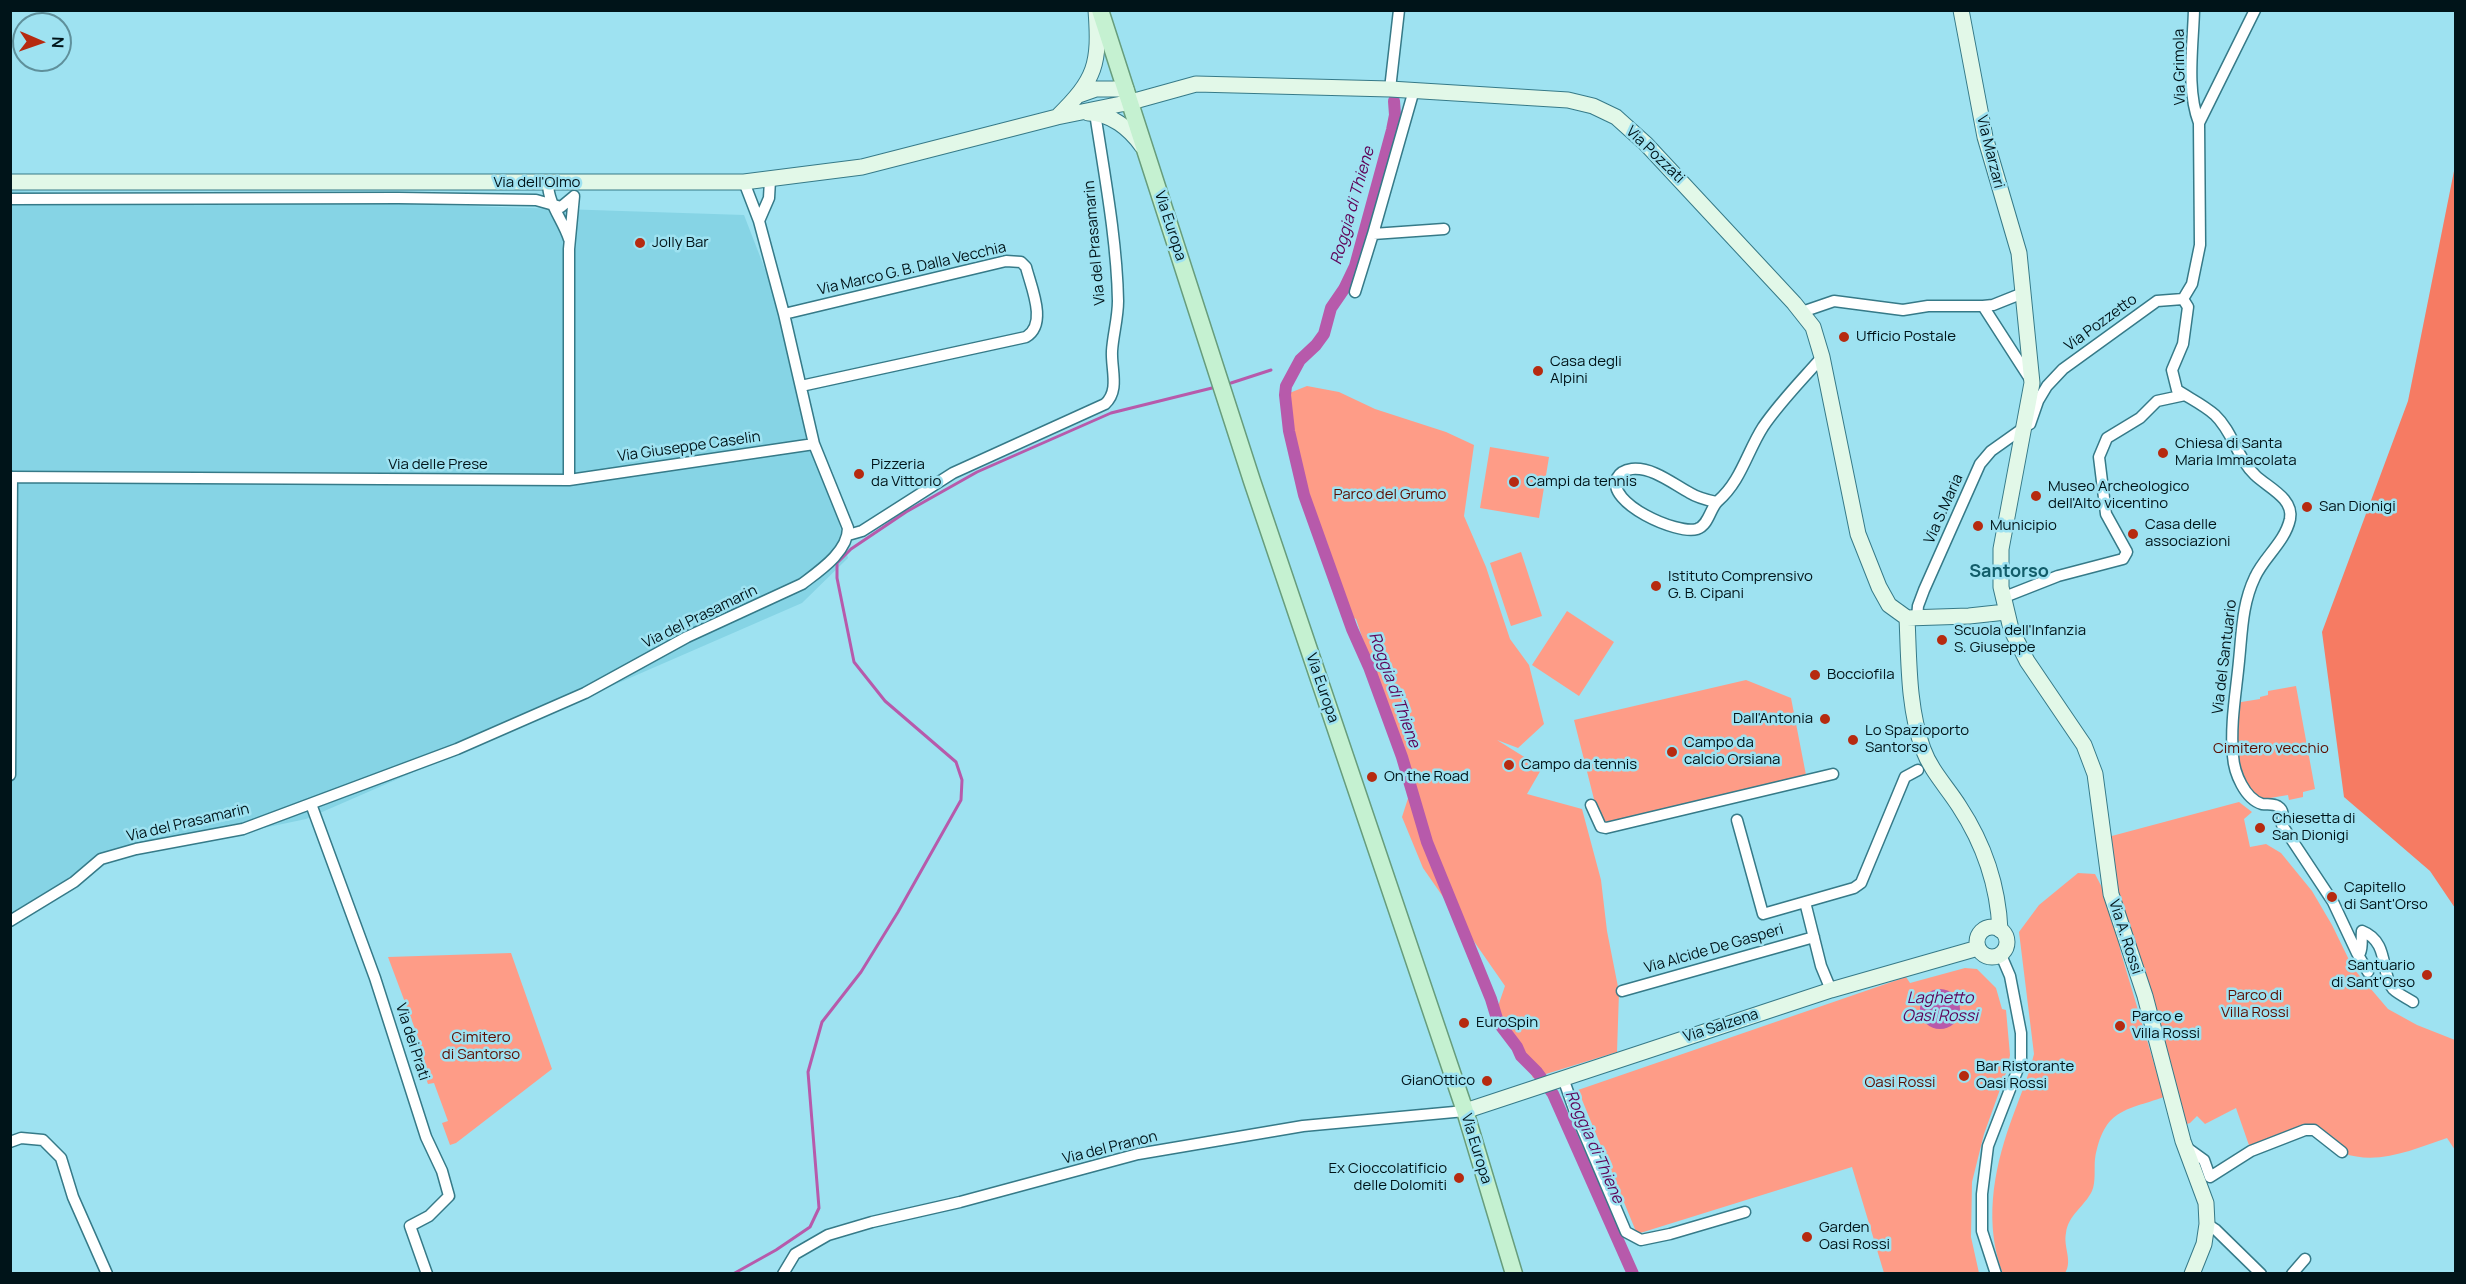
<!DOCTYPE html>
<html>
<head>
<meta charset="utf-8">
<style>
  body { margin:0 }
  #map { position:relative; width:2466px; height:1284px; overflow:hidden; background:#9ee2f1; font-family:Manrope,sans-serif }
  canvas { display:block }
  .frame { position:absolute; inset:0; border:12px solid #001419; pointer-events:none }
  .north { position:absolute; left:12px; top:12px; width:60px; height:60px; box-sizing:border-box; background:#9ee2f1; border:2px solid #5f909b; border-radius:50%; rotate:92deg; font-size:16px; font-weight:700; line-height:24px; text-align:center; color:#001419 }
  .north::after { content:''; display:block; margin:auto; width:21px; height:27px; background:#b62a10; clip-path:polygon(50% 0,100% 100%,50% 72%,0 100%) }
</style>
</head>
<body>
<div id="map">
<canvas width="2466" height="1284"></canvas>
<div class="frame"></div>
<div class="north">N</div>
</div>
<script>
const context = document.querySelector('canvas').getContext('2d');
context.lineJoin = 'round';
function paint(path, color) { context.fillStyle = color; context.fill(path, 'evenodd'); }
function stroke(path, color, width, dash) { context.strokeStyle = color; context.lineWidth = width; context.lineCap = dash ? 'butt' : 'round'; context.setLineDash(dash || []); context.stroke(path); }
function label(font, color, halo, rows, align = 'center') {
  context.font = font + ' Manrope,sans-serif'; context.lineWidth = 5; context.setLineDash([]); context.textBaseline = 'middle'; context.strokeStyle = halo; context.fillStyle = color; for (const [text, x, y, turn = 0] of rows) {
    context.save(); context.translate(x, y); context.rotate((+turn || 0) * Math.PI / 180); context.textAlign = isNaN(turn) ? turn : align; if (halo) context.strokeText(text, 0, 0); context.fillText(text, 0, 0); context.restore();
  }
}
const built = new Path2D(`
  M11 191 744 215 792 339 848 558 802 603 306 819 112 860 11 917Z`);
const green = new Path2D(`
  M1307 386 1339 392 1375 409 1446 432 1474 445 1464 516 1486 567 1510 639 1529 665 1544 724 1518 748 1497 740 1542 768 1527 794 1582 809 1601 880 1607 931 1619 992 1617 1052 1533 1078 1517 1043 1496 1012 1505 986 1423 868 1402 817 1412 786 1356 619 1345 613 1327 542 1314 518 1295 453 1286 405 1287 394Z
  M1490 447 1549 457 1539 518 1480 508Z
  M1521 552 1542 616 1511 626 1490 563Z
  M1567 611 1614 642 1579 696 1532 665Z
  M1746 680 1791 698 1806 775 1601 827 1574 720Z
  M2296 686 2315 789 2303 792V797L2289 800 2288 795 2258 800C2230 767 2235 743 2235 703L2260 699V697L2268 695V691Z
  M2239 802 2252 812 2244 819 2250 847 2266 844 2281 853 2312 891 2332 925 2353 968 2388 1009 2417 1025 2455 1040V1150L2447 1138C2414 1149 2378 1166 2343 1153 2333 1149 2322 1137 2314 1130L2251 1151 2236 1108 2205 1124 2197 1116 2190 1123 2181 1126 2111 894 2108 837Z
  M2078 873 2095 874 2108 899 2121 953 2164 1097C2124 1111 2104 1109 2095 1159 2094 1168 2096 1182 2092 1191 2085 1206 2068 1215 2066 1233 2063 1247 2073 1261 2065 1273L2003 1274C1984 1225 1993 1172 2010 1124 2018 1101 2028 1079 2034 1054L2019 932 2039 905Z
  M511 953 552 1069 456 1143 450 1145 442 1123 448 1121 434 1083 428 1084 415 1048 421 1045 388 957Z
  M1965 968 1977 969 1996 988 2002 1009 2006 1010 2010 1055 2007 1070 1984 1134 1972 1182 1971 1237 1979 1273H1884L1852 1167 1637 1234 1578 1090 1906 977 1910 983Z`);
const forest = new Path2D(`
  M2455 166V908L2430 871 2344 797 2322 632 2408 401Z`);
const water = new Path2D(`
  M1920 1009a20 20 0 1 1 40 0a20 20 0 1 1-40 0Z`);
const stream = new Path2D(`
  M1231 383 1271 370
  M733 1274 776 1250 810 1227 819 1208 808 1072 822 1022 861 972 898 912 961 800 962 780 956 762 885 701 854 662 837 578V563L851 549 906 512 977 472 1111 413 1212 388`);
const canal = new Path2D(`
  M1394 101 1395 115 1392 130 1355 266 1344 289 1331 308 1324 334 1316 345 1300 360 1286 386 1285 395 1289 431 1304 495 1352 629 1369 667 1402 757 1427 842 1491 999 1498 1022 1517 1047 1521 1056 1537 1072 1553 1094 1633 1274`);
const street = new Path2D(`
  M1390 89 1399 10
  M1414 90 1373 234 1444 229
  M2199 123 2255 10
  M548 183C548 204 563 220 569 239
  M10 199 398 198 536 200 561 207 573 197
  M759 221 769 198 770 180
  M1355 292 1373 234
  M2183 299 2188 307 2183 344 2172 370 2177 390C2189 398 2204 405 2215 415 2233 432 2237 458 2255 475 2267 487 2294 498 2290 519 2285 542 2264 557 2255 577 2242 604 2242 632 2239 661 2236 693 2230 724 2233 756 2234 773 2245 799 2262 804 2268 805 2275 803 2280 808 2284 812 2283 819 2282 825L2333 902 2357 953H2360C2363 947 2361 938 2362 931 2390 942 2380 973 2393 989 2398 994 2407 998 2413 1002
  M1983 306 2030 379
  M1802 312 1834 301 1903 310 1928 306H1983L1993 305 2023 293
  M784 314 1006 261 1021 262 1026 267C1031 287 1048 324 1026 337L801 386
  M2030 424 2038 401 2047 386 2063 369 2157 301 2183 299 2192 284 2200 245 2199 123C2186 89 2193 47 2194 10
  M10 477 569 480 814 444
  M569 480V249L574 196
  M1716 502C1707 500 1698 498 1690 493 1673 484 1653 467 1632 469 1625 470 1620 472 1617 478 1606 503 1677 535 1697 529 1709 525 1710 508 1718 501 1741 481 1747 452 1763 427 1780 402 1802 380 1822 357
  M848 535 862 531 953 473 1105 404C1120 390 1111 370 1112 351 1113 335 1118 318 1118 301 1117 241 1104 172 1095 113
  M2002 598 2058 576 2123 559 2127 552 2106 514 2099 457 2107 438 2140 418 2157 401 2185 395
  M1917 618 1918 606 1924 590 1980 464 1991 451 2022 429
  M10 775 12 477
  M311 804 375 978 426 1137 442 1171 449 1196 429 1216 410 1226 427 1274
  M1591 805 1601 827 1606 828 1833 774
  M1737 820 1763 914 1805 902 1821 966 1831 990
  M1805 902 1854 888 1861 883 1905 777 1918 770
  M10 921 74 882 101 859 136 849 243 829 457 749 585 693 687 637 802 584C819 571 848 552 848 528L814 444 784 314 759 221 744 182
  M2357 953 2368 972
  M1622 991 1814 937
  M1563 1078 1575 1112 1626 1232 1641 1240 1670 1234 1745 1212
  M10 1142 21 1138 43 1140 61 1158 73 1197 107 1274
  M2186 1147 2204 1160 2210 1177 2251 1151 2305 1130H2314L2342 1152
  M2207 1224 2216 1230 2261 1274
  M783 1274 795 1254 828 1235 872 1222 960 1202 1138 1154 1303 1126 1465 1111
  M1996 1274 1982 1231V1194L1988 1146 2021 1061V1033L2010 976 2001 955
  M2292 1274 2305 1259`);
const secondary = new Path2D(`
  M1961 10 1985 137 2019 253 2032 383 2001 549V587L2011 629 2027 661 2084 745 2095 774 2111 894 2145 996 2183 1141 2206 1203 2207 1224 2204 1244 2192 1274
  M1079 95 1096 89H1126
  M1088 113C1111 113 1130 129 1142 146
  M1057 117C1096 79 1100 64 1096 10
  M10 182H744L862 167 1057 117 1131 102 1196 84 1390 89 1568 100 1593 106 1616 117 1646 144 1794 303 1813 327 1822 357 1858 534 1879 587 1889 605 1907 618
  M1907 618C1909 660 1908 708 1923 749 1931 771 1947 787 1959 806 1984 844 1998 885 2000 930
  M1907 618 1969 616 2006 612
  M1977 942a15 15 0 1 1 30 0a15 15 0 1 1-30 0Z
  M1465 1111 1831 990 1978 948`);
const primary = new Path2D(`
  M1100 10 1252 481 1465 1111 1514 1274`);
const markers = [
  [640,243,6,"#b62a10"],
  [1844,337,6,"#b62a10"],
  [1538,371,6,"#b62a10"],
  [2163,453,6,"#b62a10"],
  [859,474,6,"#b62a10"],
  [1514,482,6,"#b62a10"],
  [2036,496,6,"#b62a10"],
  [2307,507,6,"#b62a10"],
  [1978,526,6,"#b62a10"],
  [2133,534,6,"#b62a10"],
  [1656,586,6,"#b62a10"],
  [1942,640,6,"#b62a10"],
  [1815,675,6,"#b62a10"],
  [1825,719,6,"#b62a10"],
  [1853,740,6,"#b62a10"],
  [1672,752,6,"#b62a10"],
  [1509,765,6,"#b62a10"],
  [1372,777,6,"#b62a10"],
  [2260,828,6,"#b62a10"],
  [2332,897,6,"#b62a10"],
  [2427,975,6,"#b62a10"],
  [1464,1023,6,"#b62a10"],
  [2120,1026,6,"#b62a10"],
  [1964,1076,6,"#b62a10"],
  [1487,1081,6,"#b62a10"],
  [1459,1178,6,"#b62a10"],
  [1807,1237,6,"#b62a10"]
];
const streetNames = [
  ["Via Grimola",2180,67,-91],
  ["Via Marzari",1990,152,76],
  ["Via Pozzati",1655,155,44],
  ["Via dell'Olmo",537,183],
  ["Via Europa",1170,226,72],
  ["Via del Prasamarin",1095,243,-95],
  ["Via Marco G. B. Dalla Vecchia",912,269,-13],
  ["Via Pozzetto",2101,323,-36],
  ["Via Giuseppe Caselin",689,447,-8],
  ["Via delle Prese",438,465],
  ["Via S.Maria",1944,509,-66],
  ["Via del Prasamarin",700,617,-26],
  ["Via del Santuario",2225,657,-83],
  ["Via Europa",1322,688,71],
  ["Via del Prasamarin",188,823,-13],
  ["Via A. Rossi",2125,937,72],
  ["Via Alcide De Gasperi",1714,949,-16],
  ["Via Salzena",1721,1026,-18],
  ["Via dei Prati",412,1042,72],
  ["Via del Pranon",1110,1148,-14],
  ["Via Europa",1476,1149,73]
];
const poiNames = [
  ["Jolly Bar",652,243],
  ["Ufficio Postale",1856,337],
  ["Casa degli",1550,362],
  ["Alpini",1550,379],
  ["Chiesa di Santa",2175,444],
  ["Maria Immacolata",2175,461],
  ["Pizzeria",871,465],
  ["da Vittorio",871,482],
  ["Campi da tennis",1526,482],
  ["Museo Archeologico",2048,487],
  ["dell'Alto vicentino",2048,504],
  ["San Dionigi",2319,507],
  ["Casa delle",2145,525],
  ["associazioni",2145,542],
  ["Municipio",1990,526],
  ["Istituto Comprensivo",1668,577],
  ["G. B. Cipani",1668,594],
  ["Scuola dell'Infanzia",1954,631],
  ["S. Giuseppe",1954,648],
  ["Bocciofila",1827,675],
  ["Dall'Antonia",1813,719,"right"],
  ["Lo Spazioporto",1865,731],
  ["Santorso",1865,748],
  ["Campo da",1684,743],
  ["calcio Orsiana",1684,760],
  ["Campo da tennis",1521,765],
  ["On the Road",1384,777],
  ["Chiesetta di",2272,819],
  ["San Dionigi",2272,836],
  ["Capitello",2344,888],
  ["di Sant'Orso",2344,905],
  ["Santuario",2415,966,"right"],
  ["di Sant'Orso",2415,983,"right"],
  ["Parco e",2132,1017],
  ["Villa Rossi",2132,1034],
  ["EuroSpin",1476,1023],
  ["Bar Ristorante",1976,1067],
  ["Oasi Rossi",1976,1084],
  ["GianOttico",1475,1081,"right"],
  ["Ex Cioccolatificio",1447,1169,"right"],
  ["delle Dolomiti",1447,1186,"right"],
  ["Garden",1819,1228],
  ["Oasi Rossi",1819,1245]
];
const parkNames = [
  ["Parco del Grumo",1390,495],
  ["Cimitero vecchio",2271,749],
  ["Parco di",2255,996],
  ["Villa Rossi",2255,1013],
  ["Cimitero",481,1038],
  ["di Santorso",481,1055],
  ["Oasi Rossi",1900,1083]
];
const waterNames = [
  ["Roggia di Thiene",1353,206,-74],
  ["Roggia di Thiene",1394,690,70],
  ["Laghetto",1940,999],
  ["Oasi Rossi",1940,1017],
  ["Roggia di Thiene",1594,1147,66]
];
const quarterNames = [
  ["Santorso",2009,572]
];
paint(built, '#86d4e5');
paint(green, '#fe9c87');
paint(forest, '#f67b63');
paint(water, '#b75aab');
stroke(stream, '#b75aab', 3);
stroke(canal, '#b75aab', 12);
stroke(street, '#367a88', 13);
stroke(secondary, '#367a88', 17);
stroke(primary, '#679d7c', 19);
stroke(street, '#fff', 10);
stroke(secondary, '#e2f8e8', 15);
stroke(primary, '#c5f1d1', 16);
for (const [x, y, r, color] of markers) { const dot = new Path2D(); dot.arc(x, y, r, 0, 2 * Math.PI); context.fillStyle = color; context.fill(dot); stroke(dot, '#9ee2f1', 2); }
label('15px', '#001419', '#9ee2f1', streetNames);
label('15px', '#001419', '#9ee2f1', poiNames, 'left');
label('15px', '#5b0d01', '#9ee2f1', parkNames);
label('italic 16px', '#5e0257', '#9ee2f1', waterNames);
label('bold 18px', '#125d6a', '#9ee2f1', quarterNames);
</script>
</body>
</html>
